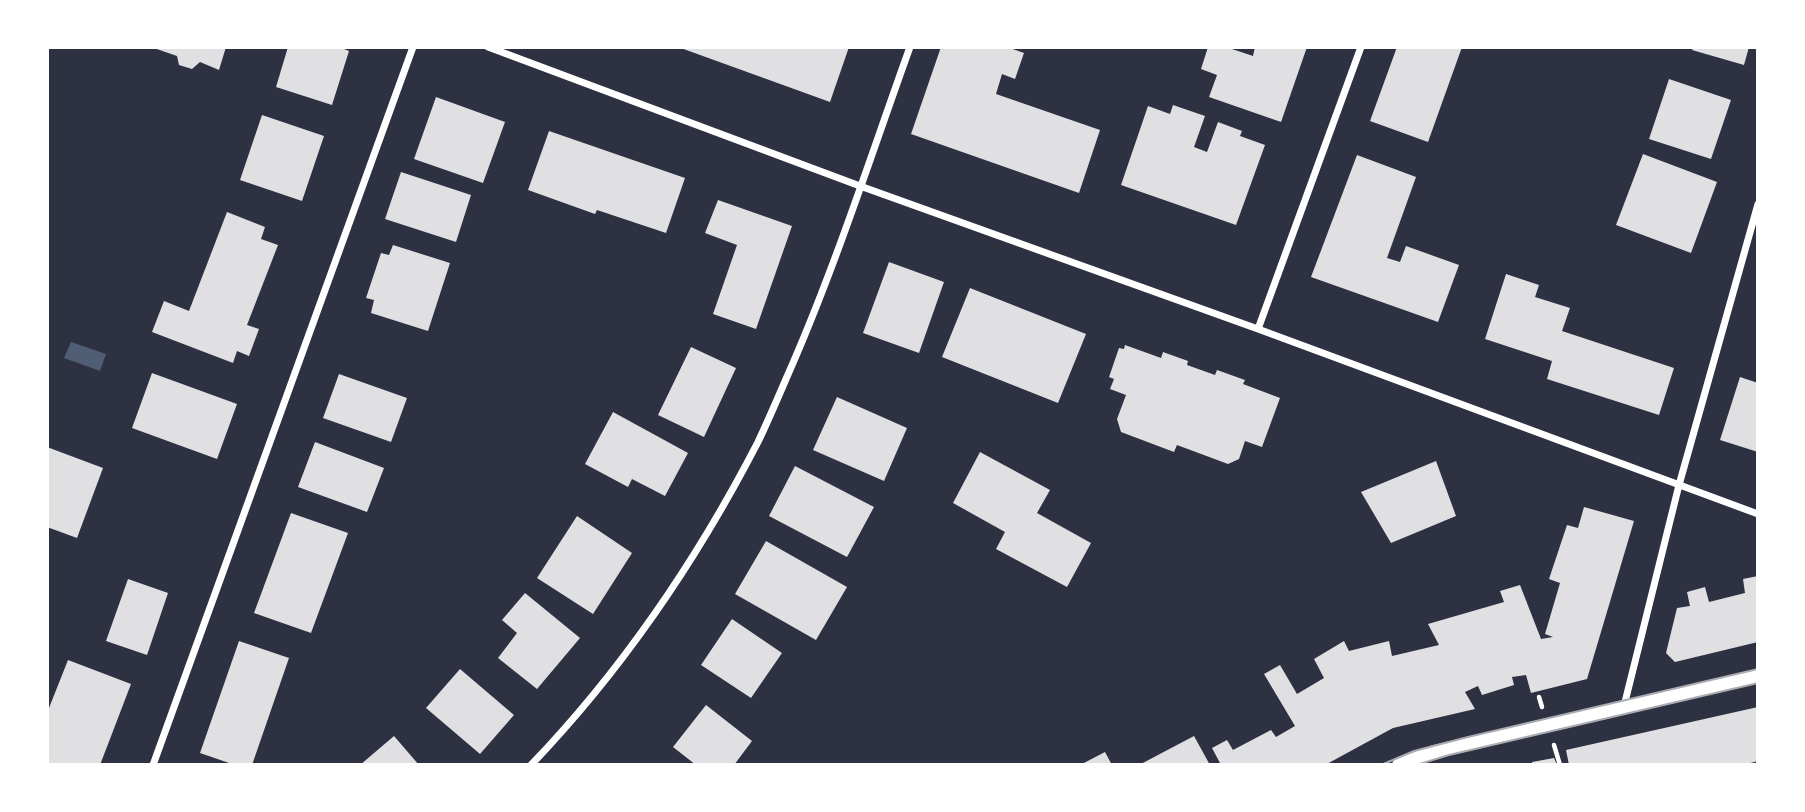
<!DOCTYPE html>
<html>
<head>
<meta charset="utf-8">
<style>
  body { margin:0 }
  #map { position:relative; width:1805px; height:812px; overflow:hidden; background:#2d3142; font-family:Manrope,sans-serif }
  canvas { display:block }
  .frame { position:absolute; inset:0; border:49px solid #fff; pointer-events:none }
</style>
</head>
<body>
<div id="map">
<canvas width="1805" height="812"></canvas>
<div class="frame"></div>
</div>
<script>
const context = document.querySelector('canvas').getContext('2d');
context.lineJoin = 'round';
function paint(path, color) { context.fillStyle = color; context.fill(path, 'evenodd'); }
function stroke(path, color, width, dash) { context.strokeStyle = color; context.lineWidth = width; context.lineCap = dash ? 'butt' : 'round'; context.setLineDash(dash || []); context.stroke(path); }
const water = new Path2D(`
  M71 342 106 354 100 371 64 358Z`);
const building = new Path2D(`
  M151 47H226L219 70 200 62 192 69 179 65 177 56Z
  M288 47H339L349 51 332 105 276 87Z
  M678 47H849L830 102Z
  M941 47H1007L1024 53 1015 79 1002 74 996 94 1100 130 1079 193 911 134Z
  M1208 47H1226L1253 56 1255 47H1307L1281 122 1209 97 1217 75 1201 69Z
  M1397 47H1462L1428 142 1370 121Z
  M1693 47H1749L1744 65 1692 50Z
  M1669 79 1731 100 1711 159 1649 139Z
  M436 97 505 122 483 183 414 159Z
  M1173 105 1205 116 1194 147 1207 152 1218 122 1242 131 1240 136 1265 145 1236 225 1121 185 1148 106 1170 114Z
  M262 115 324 136 302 201 240 180Z
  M549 131 685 178 666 233 597 210 595 214 528 190Z
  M1643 154 1717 182 1691 253 1616 225Z
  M1357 155 1416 177 1387 258 1400 262 1406 246 1459 265 1438 322 1311 277Z
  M401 172 471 195 456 242 385 219Z
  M718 200 792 226 756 329 713 314 737 245 705 233Z
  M227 212 265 227 261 239 278 245 247 325 259 329 249 356 237 351 233 363 152 332 164 301 189 311Z
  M393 245 450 263 428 331 371 313 374 300 366 298 381 253 389 255Z
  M889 262 944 282 919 353 863 333Z
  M1506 274 1539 285 1535 297 1570 308 1562 331 1674 368 1659 415 1547 379 1552 361 1485 339Z
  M970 288 1086 334 1058 403 942 357Z
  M1125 345 1161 358 1163 352 1188 361 1187 365 1215 375 1217 370 1245 380 1243 384 1280 398 1262 447 1245 441 1239 459 1228 464 1177 445 1174 452 1121 432 1117 419 1126 395 1110 389 1114 379 1109 377 1119 348 1124 349Z
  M691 347 736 368 704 437 658 415Z
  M152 373 237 404 217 459 132 428Z
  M339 374 407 398 391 442 323 418Z
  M1740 377 1758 383V452L1720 440Z
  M837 397 907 428 884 481 813 450Z
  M613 412 688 453 665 496 632 479 628 487 585 464Z
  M315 442 384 468 367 512 298 487Z
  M47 447 103 468 77 538 47 527Z
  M980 452 1050 490 1037 513 1091 543 1067 587 996 549 1005 532 953 503Z
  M1436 461 1456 516 1391 543 1361 492Z
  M795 466 874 507 847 557 769 516Z
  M1584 507 1634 521 1587 679 1531 693 1526 675 1512 677 1514 685 1482 695 1478 686 1465 692 1475 709 1393 728 1325 765H1221L1212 748 1227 740 1233 750 1271 730 1276 737 1295 726 1264 674 1280 665 1297 694 1324 678 1314 659 1344 641 1349 651 1389 641 1392 656 1439 645 1428 624 1504 602 1500 591 1520 585 1541 639 1553 637 1545 634 1560 583 1549 579 1567 525 1578 528Z
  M291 513 348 533 311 633 254 613Z
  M577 516 632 553 593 614 537 578Z
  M766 541 847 587 816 640 735 594Z
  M1758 576V642L1675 662 1666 653 1677 608 1690 606 1687 592 1705 587 1709 602 1745 593 1743 579Z
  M128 579 168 593 147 655 106 641Z
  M525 593 580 638 537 689 498 658 517 633 502 620Z
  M732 619 782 653 751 698 701 665Z
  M239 641 289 658 252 765H235L200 753Z
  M68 660 131 684 100 765H47V713Z
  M460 669 514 715 480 754 426 708Z
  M706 705 752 741 734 765H696L673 747Z
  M1758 707V761L1743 765H1569L1566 750Z
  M394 736 419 765H360Z
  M1194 736 1210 765H1139Z
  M1105 752 1112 765H1080Z
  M1554 758 1557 765H1532V762Z`);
const path = new Path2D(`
  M1539 697 1542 707
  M1554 745 1560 765`);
const minor = new Path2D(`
  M488 47 860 186 1258 329 1758 514
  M1258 329 1361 47
  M1624 706 1679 485 1758 204
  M153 765 413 47
  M531 765C622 670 698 558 758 442 768 421 777 400 786 379 834 271 870 158 910 47`);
const secondary = new Path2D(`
  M1399 765 1434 752 1758 676`);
const tram = new Path2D(`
  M1381 765 1414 751 1468 737 1758 669
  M1416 765 1449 755 1758 683`);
paint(water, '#4f5d75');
paint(building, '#e0e0e3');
stroke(path, '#fff', 4.5);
stroke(minor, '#fff', 7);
stroke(secondary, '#fff', 14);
stroke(tram, '#abadb3', 2);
</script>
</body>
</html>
